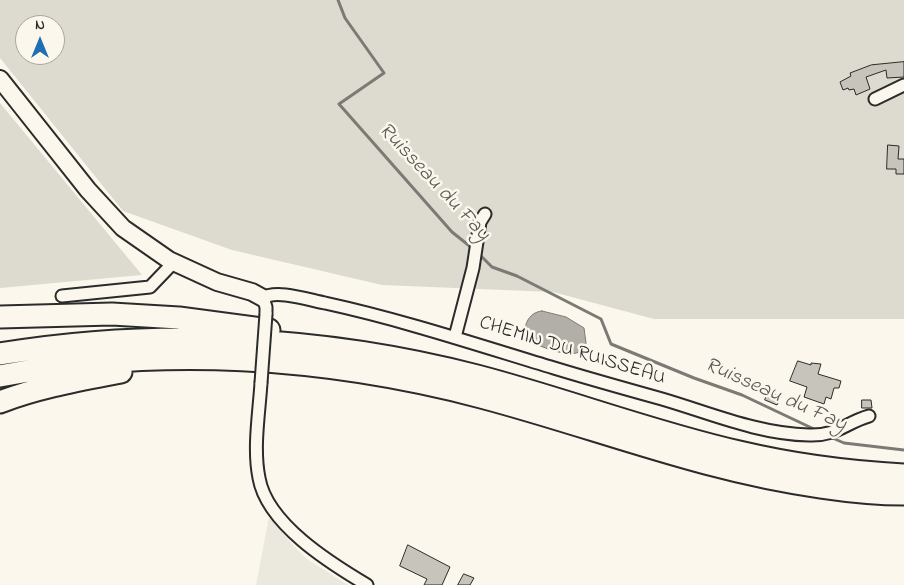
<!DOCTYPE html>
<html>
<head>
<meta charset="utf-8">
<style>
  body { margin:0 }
  #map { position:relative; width:904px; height:585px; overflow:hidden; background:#fbf7ec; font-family:"Indie Flower",sans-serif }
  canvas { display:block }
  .north { position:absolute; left:15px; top:15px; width:50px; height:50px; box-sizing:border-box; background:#fbf7ec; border:1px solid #a8a59f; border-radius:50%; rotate:0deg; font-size:14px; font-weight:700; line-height:20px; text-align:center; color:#2b2b2b }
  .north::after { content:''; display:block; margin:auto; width:18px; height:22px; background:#1f6fb2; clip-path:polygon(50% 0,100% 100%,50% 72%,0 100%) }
</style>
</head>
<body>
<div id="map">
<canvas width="904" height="585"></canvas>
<div class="north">N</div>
</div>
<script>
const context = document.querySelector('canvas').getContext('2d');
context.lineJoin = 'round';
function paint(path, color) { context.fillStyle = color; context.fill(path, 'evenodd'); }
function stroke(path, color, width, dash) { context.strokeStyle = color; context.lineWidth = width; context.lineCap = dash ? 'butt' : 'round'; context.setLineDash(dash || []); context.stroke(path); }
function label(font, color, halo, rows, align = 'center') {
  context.font = font + ' "Indie Flower",sans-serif'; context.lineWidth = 5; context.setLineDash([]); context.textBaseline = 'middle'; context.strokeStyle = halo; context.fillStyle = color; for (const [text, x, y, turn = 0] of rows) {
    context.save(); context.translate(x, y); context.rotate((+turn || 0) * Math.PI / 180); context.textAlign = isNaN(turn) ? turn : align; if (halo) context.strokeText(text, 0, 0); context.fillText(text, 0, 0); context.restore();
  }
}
const built = new Path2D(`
  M269 517 292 544 307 559 348 585H256Z`);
const green = new Path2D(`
  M0 0H904V319H654L553 292 382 285 232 250 123 211 0 58ZM25 25H55V55H25Z
  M0 103 142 275 0 288Z`);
const water = new Path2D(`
  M542 311 566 317 584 328 586 343C585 347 583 351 579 352 568 358 538 346 528 340 521 328 528 312 542 311Z`);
const stream = new Path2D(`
  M338 0 345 18 384 73 339 104 452 232 472 248
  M479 254 492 267 517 276 601 319 611 344 694 378 742 395 816 430
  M828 436 844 443 904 450`);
const building = new Path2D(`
  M904 62V77L887 78 886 70 866 77 870 89 856 95 854 89 849 90 848 88 843 90 840 82 851 76 850 73 871 65Z
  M888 145 899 146 898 159H904V174H896V169H887Z
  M798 361 811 365V363L821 364 818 374 841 381 839 388H834L831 399 826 397 824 404 804 397 807 387 790 381Z
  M768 392 781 397 777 405 765 400Z
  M862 400H871L872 408H862Z
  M408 545 450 567 442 585H424L427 579 400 566Z
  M464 574 474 578 470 585H458Z`);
const street = new Path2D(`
  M875 99 904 85
  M62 296 150 287 174 262
  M266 314V307L263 298C276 289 309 300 325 303 403 320 478 345 554 368 590 379 626 389 662 399 710 413 758 434 809 435 837 436 845 423 869 416
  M455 337 473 268 480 222 485 214
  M261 383C259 414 253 448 259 478 267 524 330 563 367 585`);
const secondary = new Path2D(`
  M0 79 88 190 123 228 169 260 217 282 252 292 263 298`);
const highway = new Path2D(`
  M0 317 112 314 179 318 269 330
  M0 354C158 328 322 336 477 376 565 399 651 432 739 452 794 465 848 472 904 475
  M0 376C160 346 325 356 481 397 595 427 704 471 821 487 848 491 876 494 904 494
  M0 402C39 387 80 380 121 372`);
const streetBridge = new Path2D(`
  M261 383 266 314`);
const streetNames = [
  ["CHEMIN DU RUISSEAU",572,352,17]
];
const waterNames = [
  ["Ruisseau du Fay",433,183,47],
  ["Ruisseau du Fay",775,396,24]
];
paint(built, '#ebe8de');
paint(green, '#dddad0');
paint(water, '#b1afa7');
stroke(water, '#7b7a75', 1);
stroke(stream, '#7b7a75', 3);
paint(building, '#c7c4bc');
stroke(building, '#2b2b2b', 1);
stroke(street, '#2b2b2b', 15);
stroke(secondary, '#2b2b2b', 20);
stroke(highway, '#2b2b2b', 25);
stroke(street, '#fbf7ec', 11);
stroke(secondary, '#fbf7ec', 16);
stroke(highway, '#fbf7ec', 21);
stroke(streetBridge, '#2b2b2b', 15, []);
stroke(streetBridge, '#fbf7ec', 11);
label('20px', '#2b2b2b', '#fbf7ec', streetNames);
label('italic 21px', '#5a5956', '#fbf7ec', waterNames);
</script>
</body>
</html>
